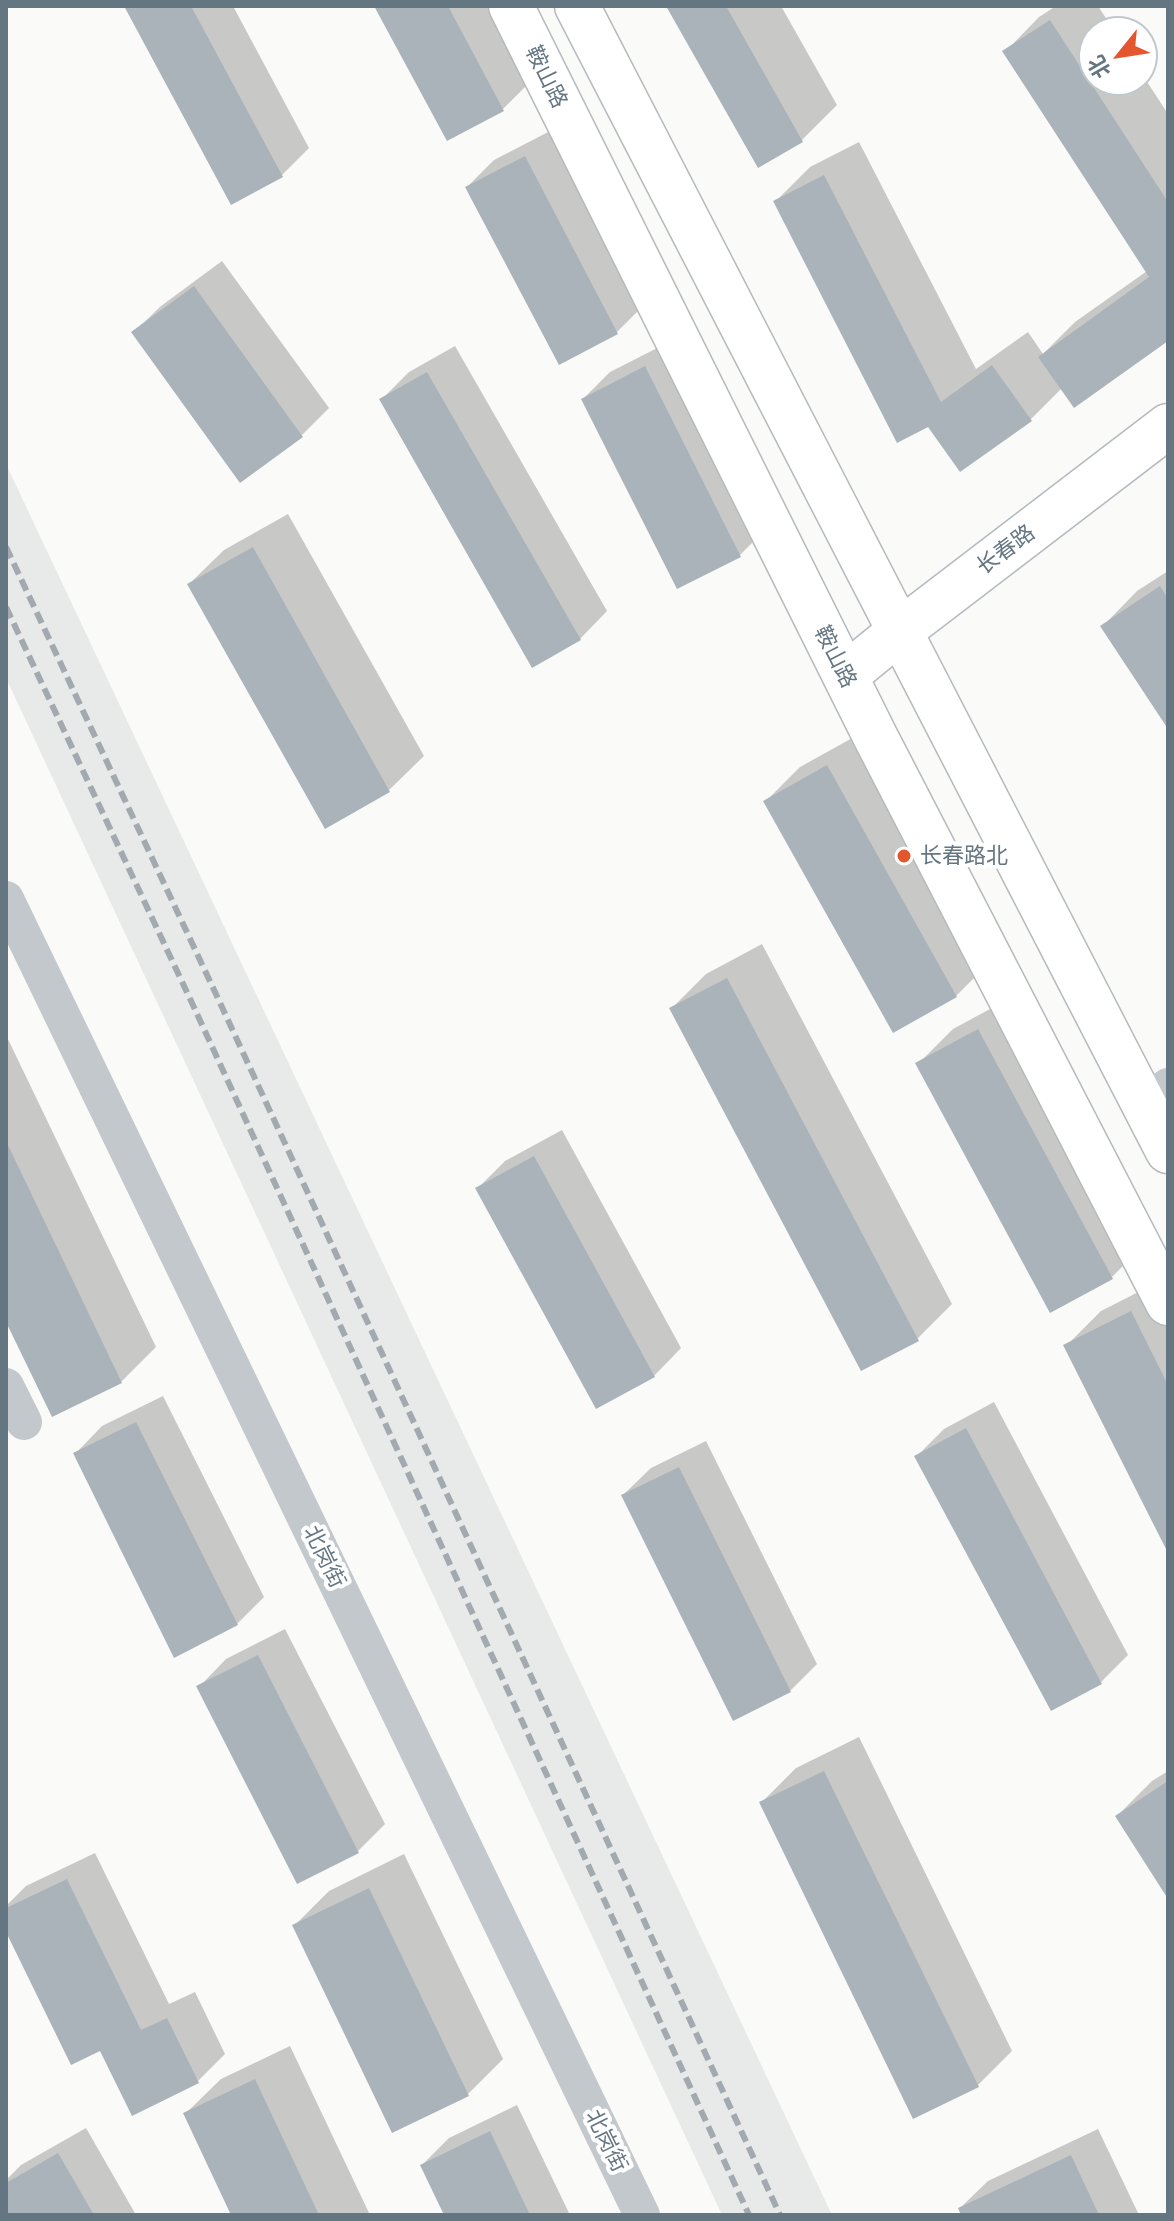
<!DOCTYPE html>
<html>
<head>
<meta charset="utf-8">
<style>
  body { margin:0 }
  #map { position:relative; width:1174px; height:2221px; overflow:hidden; background:#fafaf8; font-family:Quicksand,"Noto Sans SC",sans-serif }
  canvas { display:block }
  .frame { position:absolute; inset:0; border:8px solid #657683; pointer-events:none }
  .north { position:absolute; left:1078px; top:16px; width:80px; height:80px; box-sizing:border-box; background:#fff; border:2px solid #c1c8cd; border-radius:50%; rotate:240deg; font-size:22px; font-weight:700; line-height:32px; text-align:center; color:#657683 }
  .north::after { content:''; display:block; margin:auto; width:28px; height:36px; background:#e4572e; clip-path:polygon(50% 0,100% 100%,50% 72%,0 100%) }
</style>
</head>
<body>
<div id="map">
<canvas width="1174" height="2221"></canvas>
<div class="frame"></div>
<div class="north">北</div>
</div>
<script>
const context = document.querySelector('canvas').getContext('2d');
context.lineJoin = 'round';
function paint(path, color) { context.fillStyle = color; context.fill(path, 'evenodd'); }
function stroke(path, color, width, dash) { context.strokeStyle = color; context.lineWidth = width; context.lineCap = dash ? 'butt' : 'round'; context.setLineDash(dash || []); context.stroke(path); }
function label(font, color, halo, rows, align = 'center') {
  context.font = font + ' Quicksand,"Noto Sans SC",sans-serif'; context.lineWidth = 8; context.setLineDash([]); context.textBaseline = 'middle'; context.strokeStyle = halo; context.fillStyle = color; for (const [text, x, y, turn = 0] of rows) {
    context.save(); context.translate(x, y); context.rotate((+turn || 0) * Math.PI / 180); context.textAlign = isNaN(turn) ? turn : align; if (halo) context.strokeText(text, 0, 0); context.fillText(text, 0, 0); context.restore();
  }
}
const built = new Path2D(`
  M6 464 832 2215H722L6 678Z`);
const shadow = new Path2D(`
  M127 6H233L309 148 282 175 232 202Z
  M377 6H489L530 82 503 109Z
  M669 6H781L837 105 802 140 759 165Z
  M1056 6H1098L1115 32H1094V80H1142V74L1168 114V339L1074 405 1062 388 1030 420 960 469 775 202 810 167 859 142 976 369 1028 332 1043 354 1075 322 1147 271 1005 52 1039 17Z
  M552 130 644 305 617 332 467 187 494 160Z
  M222 261 329 408 302 435 241 480 133 333 161 306Z
  M673 340 767 528 740 555 678 586 583 399 610 372Z
  M455 346 607 611 580 639 382 399 409 372Z
  M288 514 424 756 389 790 189 584 224 550Z
  M1168 571V725L1103 626 1137 591Z
  M863 732 991 961 956 996 765 802 800 767Z
  M762 944 952 1304 917 1339 671 1009 706 974Z
  M1014 996 1147 1242 1112 1277 918 1064 953 1029Z
  M6 1035 156 1347 121 1382 6 1317Z
  M562 1130 681 1348 654 1376 478 1188 505 1161Z
  M1166 1278 1168 1281V1549L1066 1346 1101 1311Z
  M163 1396 264 1597 237 1624 75 1454 102 1426Z
  M994 1402 1128 1655 1101 1682 917 1456 944 1429Z
  M706 1441 817 1664 790 1691 623 1495 651 1468Z
  M285 1629 385 1824 357 1852 199 1687 226 1659Z
  M859 1737 1012 2051 977 2086 761 1803 796 1768Z
  M1168 1771V1895L1117 1816 1152 1781Z
  M95 1853 169 2004 195 1992 225 2054 198 2081 101 2049 6 1927V1906L26 1886Z
  M404 1854 503 2059 468 2094 294 1926 329 1891Z
  M290 2046 370 2215H234L186 2113 221 2079Z
  M517 2105 570 2215H446L422 2165 449 2138Z
  M86 2128 136 2215H6V2180L21 2165Z
  M1098 2129 1139 2215H964L960 2208 988 2181Z`);
const building = new Path2D(`
  M124 6H191L283 177 231 205Z
  M374 6H448L504 111 447 141Z
  M666 6H726L803 142 758 168Z
  M1050 20 1168 202 1166 272 1168 341 1074 408 1038 357 1149 277 1002 51Z
  M525 156 618 334 559 365 465 187Z
  M824 175 941 402 992 365 1032 421 960 472 928 427 897 443 773 201Z
  M194 286 303 437 240 483 131 332Z
  M645 366 741 557 677 589 581 399Z
  M427 372 581 640 532 668 379 399Z
  M253 547 390 792 325 829 187 584Z
  M1160 586 1168 599V729L1100 626Z
  M827 765 957 997 893 1033 763 801Z
  M727 978 919 1341 861 1371 669 1008Z
  M978 1029 1113 1279 1050 1313 915 1063Z
  M6 1141 122 1383 52 1417 6 1322Z
  M534 1156 655 1377 596 1409 475 1188Z
  M1131 1311 1168 1385V1553L1063 1345Z
  M136 1422 238 1625 174 1658 73 1453Z
  M966 1428 1102 1684 1051 1711 914 1456Z
  M679 1467 791 1692 733 1721 621 1495Z
  M258 1655 359 1853 297 1884 196 1686Z
  M824 1771 979 2087 913 2119 759 1802Z
  M1168 1781V1899L1115 1816Z
  M67 1879 141 2030 167 2018 199 2083 132 2116 100 2051 71 2065 6 1932V1908Z
  M369 1888 469 2096 392 2133 292 1925Z
  M255 2079 319 2215H231L183 2113Z
  M490 2131 530 2215H444L420 2165Z
  M58 2153 94 2215H6V2183Z
  M1071 2155 1099 2215H961L958 2208Z`);
const minor = new Path2D(`
  M6 899 642 2215
  M1142 1103 1168 1086
  M6 1386 24 1422`);
const primary = new Path2D(`
  M511 6 876 738 1168 1303
  M577 6 1168 1151
  M845 676 900 631 1168 426`);
const rail = new Path2D(`
  M6 547 215 992 780 2215
  M6 607 192 1003 749 2215`);
const markers = [
  [904,856,8,"#e4572e"]
];
const streetNames = [
  ["鞍山路",546,77,64],
  ["长春路",1006,550,-37],
  ["鞍山路",835,657,63],
  ["北岗街",324,1557,64],
  ["北岗街",606,2141,64]
];
const poiNames = [
  ["长春路北",920,856]
];
paint(built, '#e8e9e9');
paint(shadow, '#0003');
paint(building, '#aab3b9');
stroke(primary, '#b5babe', 47);
stroke(minor, '#c3c8cc', 36);
stroke(primary, '#fff', 44);
stroke(rail, '#a2aab0', 6, [12, 6]);
for (const [x, y, r, color] of markers) { const dot = new Path2D(); dot.arc(x, y, r, 0, 2 * Math.PI); context.fillStyle = color; context.fill(dot); stroke(dot, '#fff', 3); }
label('22px', '#657683', '#fff', streetNames);
label('22px', '#657683', '#fff', poiNames, 'left');
</script>
</body>
</html>
